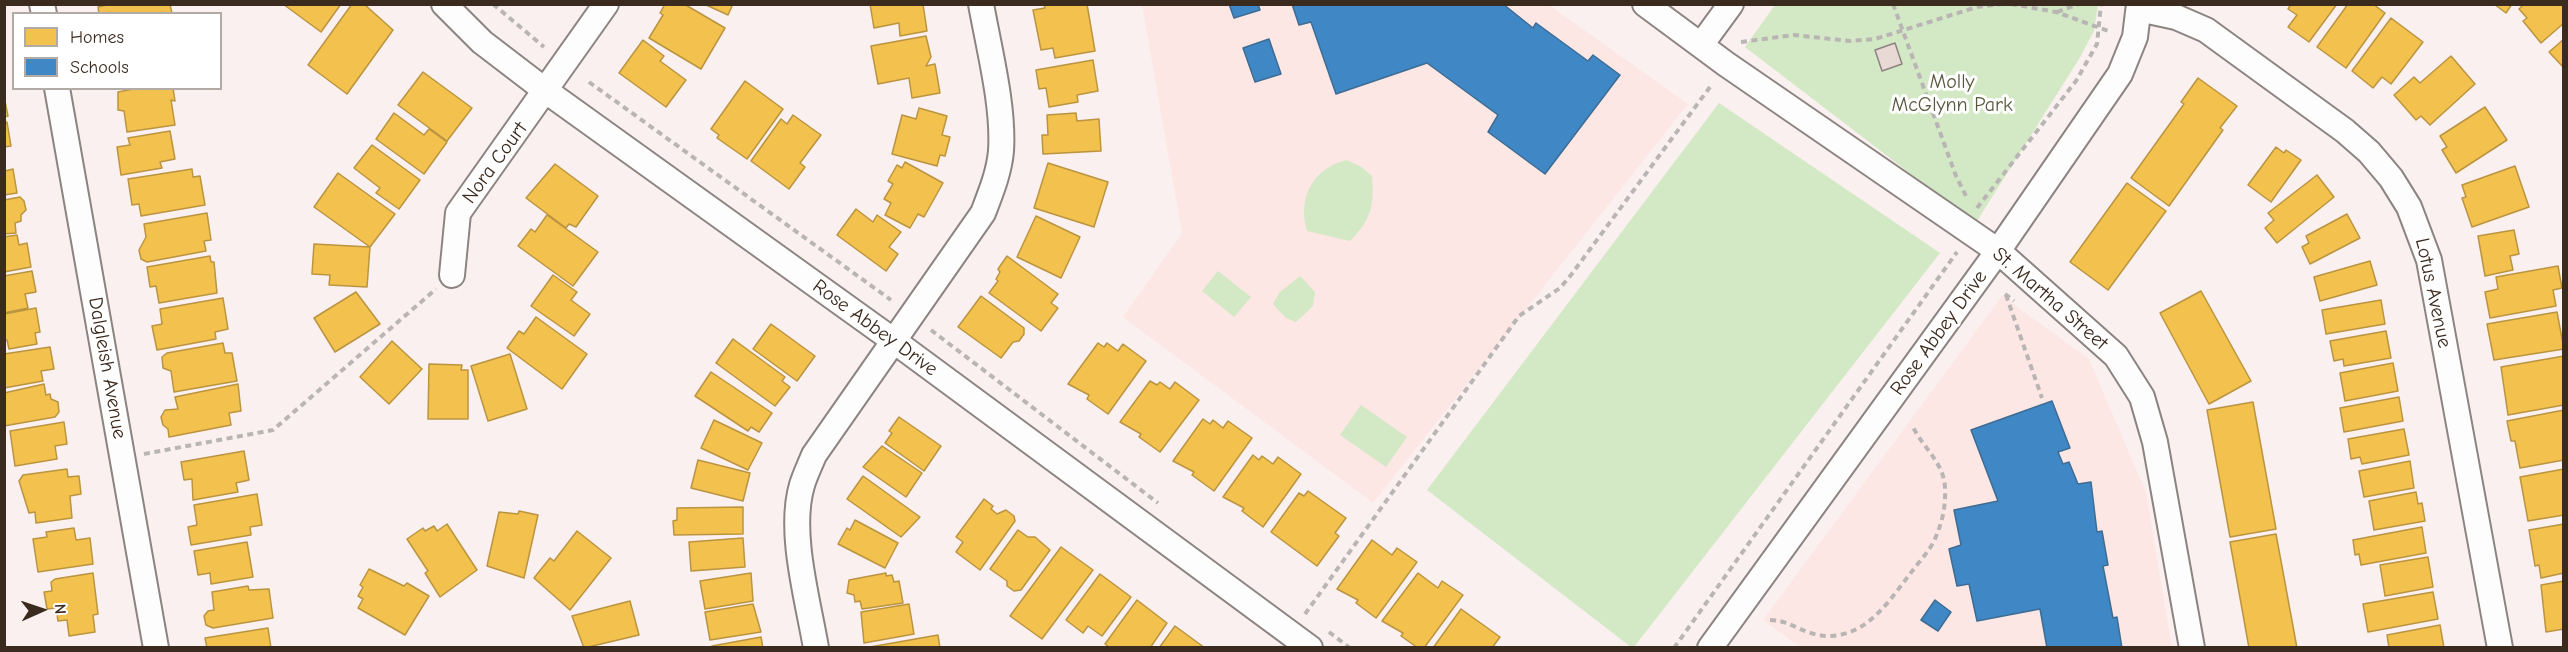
<!DOCTYPE html>
<html>
<head>
<meta charset="utf-8">
<style>
  body { margin:0 }
  #map { position:relative; width:2568px; height:652px; overflow:hidden; background:#faf0ef; font-family:"Comic Neue",sans-serif }
  canvas { display:block }
  .frame { position:absolute; inset:0; border:6px solid #3b2a1e; pointer-events:none }
  .legend { position:absolute; left:12px; top:12px; width:210px; height:78px; box-sizing:border-box; background:#fff; border:2px solid #b1aaa5; margin:0; padding:8px 10px; list-style:none; font-size:18px; color:#3b2a1e }
  .legend li { display:flex; align-items:center; gap:12px; height:30px }
  .legend b { width:30px; border:2px solid #b1aaa5 }
  .north { position:absolute; left:12px; top:580px; width:60px; height:60px; -webkit-text-stroke:4px #fff; paint-order:stroke; rotate:87deg; font-size:16px; font-weight:700; line-height:24px; text-align:center; color:#3b2a1e }
  .north::after { content:''; display:block; margin:auto; width:21px; height:27px; background:#3b2a1e; clip-path:polygon(50% 0,100% 100%,50% 72%,0 100%) }
</style>
</head>
<body>
<div id="map">
<canvas width="2568" height="652"></canvas>
<div class="frame"></div>
<ul class="legend">
<li><b style="height:16px;background:#f2c14e"></b>Homes</li>
<li><b style="height:16px;background:#3f88c5"></b>Schools</li>
</ul>
<div class="north">N</div>
</div>
<script>
const context = document.querySelector('canvas').getContext('2d');
context.lineJoin = 'round';
function paint(path, color) { context.fillStyle = color; context.fill(path, 'evenodd'); }
function stroke(path, color, width, dash) { context.strokeStyle = color; context.lineWidth = width; context.lineCap = dash ? 'butt' : 'round'; context.setLineDash(dash || []); context.stroke(path); }
function label(font, color, halo, rows, align = 'center') {
  context.font = font + ' "Comic Neue",sans-serif'; context.lineWidth = 6; context.setLineDash([]); context.textBaseline = 'middle'; context.strokeStyle = halo; context.fillStyle = color; for (const [text, x, y, turn = 0] of rows) {
    context.save(); context.translate(x, y); context.rotate((+turn || 0) * Math.PI / 180); context.textAlign = isNaN(turn) ? turn : align; if (halo) context.strokeText(text, 0, 0); context.fillText(text, 0, 0); context.restore();
  }
}
const built = new Path2D(`
  M1142 5H1549L1688 104 1373 503 1123 317 1182 233Z
  M2002 296 2089 359 2146 492 2172 647H1800L1763 620Z`);
const green = new Path2D(`
  M1775 5H2098L2094 31 2079 59 1977 221 1967 217 1745 47Z
  M1719 103 1940 253 1634 647H1631L1427 490Z
  M1346 160 1360 166 1372 176C1374 205 1372 219 1350 241L1307 231C1297 198 1313 169 1346 160Z
  M1218 271 1251 297 1234 317 1202 291Z
  M1300 276 1315 292 1313 306 1296 322 1286 318 1273 304 1279 293Z
  M1361 405 1407 437 1386 467 1340 435Z`);
const homes = new Path2D(`
  M111 4H170L172 14H99L98 7Z
  M283 4H341L321 32Z
  M352 4H364L393 30 347 94 308 65Z
  M665 4H684L725 28 701 69 649 38 663 15 660 13Z
  M704 4H733L728 15Z
  M870 4H923L927 31 900 36 899 23 874 28Z
  M1044 4H1087L1095 51 1055 58 1053 48 1041 50 1033 10 1045 8Z
  M2291 4H2337L2309 42 2288 27 2297 15 2288 9Z
  M2348 4H2373L2385 13 2346 68 2317 47Z
  M2494 4H2512L2506 13Z
  M2524 4H2564V23L2541 43 2523 21 2527 18 2519 9Z
  M2391 18 2423 42 2391 84 2382 77 2373 88 2352 71Z
  M926 36 931 57 926 66 935 64 940 93 912 98 909 78 878 84 871 46Z
  M2564 39V68L2549 52Z
  M643 40 664 56 660 61 686 80 666 107 619 73Z
  M2451 56 2475 84 2430 125 2421 116 2416 120 2394 95 2414 77 2420 83Z
  M1093 60 1098 91 1077 95 1078 102 1049 107 1046 88 1039 89 1036 70Z
  M423 72 472 108 447 141 398 105Z
  M2198 78 2237 106 2220 128 2223 130 2169 206 2131 178 2184 104 2181 102Z
  M745 81 783 109 747 159 717 138 719 135 711 129Z
  M138 88H173L175 101 171 100 175 125 127 132 124 111 118 110V92Z
  M4 96 8 116 4 117Z
  M2485 107 2507 140 2456 173 2442 150 2447 147 2440 136Z
  M919 108 947 116 942 135 950 137 945 156 940 155 937 166 892 154 902 115 916 119Z
  M394 113 424 135 429 129 447 142 424 174 376 139Z
  M1076 113 1077 121 1099 119 1101 151 1043 154 1042 135H1048L1047 115Z
  M793 115 821 135 800 163 805 167 789 189 751 161 781 119 787 124Z
  M7 122 11 146 4 147V123Z
  M170 131 175 159 160 162 162 168 121 175 117 147 130 145 128 138Z
  M372 145 420 180 399 209 376 193 380 188 354 168Z
  M2276 147 2284 153 2286 150 2301 160 2271 202 2248 185Z
  M905 162 943 183 924 217 918 214 910 228 885 215 891 203 884 199 893 184 888 181 897 165 902 168Z
  M1048 163 1108 182 1094 227 1034 208Z
  M555 164 598 196 576 227 569 224 566 228 526 198Z
  M4 166 5 171 13 169 17 193 4 195Z
  M2515 166 2529 207 2472 227 2462 198 2466 197 2462 185Z
  M192 169 193 177 200 176 205 205 141 216 139 204 132 205 128 179Z
  M338 173 395 214 370 247 314 207Z
  M2317 175 2334 197 2277 243 2265 228 2274 220 2268 213Z
  M2127 183 2166 211 2108 290 2070 262Z
  M20 197 24 201 26 210 21 215V221L15 223 16 233 4 234V200Z
  M856 209 873 222 877 215 901 232 889 247 898 254 886 271 837 235Z
  M207 213 211 240 204 241 206 251 147 262 141 259 139 250 146 237 144 224Z
  M2347 214 2360 238 2310 264 2302 247 2309 243 2306 236Z
  M547 215 598 252 573 286 518 246 531 229 535 232Z
  M1036 216 1080 237 1061 278 1017 257Z
  M2514 230 2519 254 2510 256 2513 270 2485 276 2478 236Z
  M17 235 19 245 27 243 31 267 4 272V237Z
  M314 244 370 247 367 287 329 285 330 275 312 274Z
  M210 256 211 262H214L217 293 159 303 156 286 150 287 147 267Z
  M1007 256 1058 294 1051 303 1058 308 1041 331 989 293 998 281 996 279 1000 272 998 269Z
  M2370 261 2377 285 2320 301 2314 277Z
  M2558 266 2562 288 2553 290 2556 306 2490 318 2485 292 2498 289 2496 277Z
  M32 271 36 292 25 294 28 308 4 313V276Z
  M553 275 577 292 571 300 590 314 574 336 531 306Z
  M2201 291 2251 381 2209 404 2160 313Z
  M356 292 380 324 335 352 314 318Z
  M981 296 1024 328V334L1019 341 1013 342 1001 358 958 327Z
  M223 298 228 329 215 332 216 339 157 350 152 326 162 324 160 309Z
  M2381 300 2385 324 2326 334 2322 310Z
  M36 308 40 332 35 333 37 344 9 349 7 340H4V314Z
  M2557 312 2564 349 2494 360 2487 324Z
  M536 317 587 354 562 389 507 348 519 331 524 334Z
  M771 324 815 356 797 381 753 349Z
  M2386 331 2391 358 2344 366 2343 359 2334 361 2330 341Z
  M733 339 785 377 782 381 790 387 775 406 716 363Z
  M392 341 422 369 389 404 360 377Z
  M223 343 225 353H232L237 381 174 392 171 371 163 368 162 357 167 353Z
  M1098 343 1104 347 1107 343 1118 351 1123 344 1146 361 1108 414 1087 399 1089 395 1068 384Z
  M50 347 54 369 41 371 43 381 4 388V354Z
  M510 354 527 409 488 421 471 366Z
  M2564 356V405L2508 415 2501 367Z
  M2393 363 2398 391 2345 401 2340 373Z
  M429 364 462 365 461 370H468V419H428Z
  M711 372 772 413 759 432 751 427 748 431 695 396Z
  M1150 381 1157 385 1160 382 1170 389 1175 382 1199 400 1160 452 1139 437 1141 434 1120 422Z
  M44 384 46 395 50 394 51 399 58 402 59 412 55 417 4 426V393Z
  M238 384 241 411 229 413 231 425 169 437 168 429 163 425 161 417 165 410 178 409 175 397Z
  M2399 397 2403 421 2344 432 2340 408Z
  M2253 402 2276 529 2230 537 2207 410Z
  M2564 410V460L2520 468 2515 441H2511L2507 421Z
  M899 417 941 446 924 471 885 443 892 433 889 431Z
  M1203 419 1210 424 1213 420 1223 428 1228 421 1252 438 1214 491 1192 475 1194 472 1173 461Z
  M714 420 762 443 748 470 701 448Z
  M64 422 67 444 55 446 57 459 15 466 10 431Z
  M2404 429 2409 455 2362 464 2360 457 2351 459 2348 439Z
  M882 446 922 473 906 497 863 467Z
  M244 451 249 480 236 483 238 492 193 500 192 479 184 480 181 462Z
  M1253 455 1259 460 1262 456 1273 464 1278 457 1301 474 1263 527 1242 511 1244 508 1223 497Z
  M698 460 750 473 743 501 691 488Z
  M2410 461 2414 488 2364 497 2359 471Z
  M67 469 68 477 79 476 81 494 70 496 72 518 36 523 35 512 29 513 19 481 23 475Z
  M2564 469V515L2528 521 2520 477Z
  M863 476 920 517 901 537 847 499Z
  M1308 491 1346 518 1335 533 1339 536 1317 566 1271 532 1299 493 1304 496Z
  M2416 492 2418 504 2422 503 2425 521 2374 530 2369 501Z
  M257 494 262 525 250 527 251 535 191 545 188 527 197 525 194 505Z
  M984 499 993 506 991 509 997 514 1006 510 1014 516 1015 521 980 570 956 552 963 542 956 537Z
  M743 507V534L674 535 673 521 677 520V508Z
  M519 511 538 515 524 578 487 566 499 512 518 514Z
  M855 520 898 543 885 568 838 544 847 528 850 530Z
  M447 524 477 570 440 597 425 573 428 571 407 539 423 528 425 531 434 526 437 531Z
  M2564 524V573L2541 578 2539 565 2535 566 2529 530Z
  M2422 527 2426 553 2361 565 2359 554 2355 555 2353 540Z
  M74 528 76 540 90 538 93 564 38 572 33 539 47 537 46 532Z
  M1018 530 1028 537H1035L1050 550 1021 590 1014 591 1007 586V581L990 569Z
  M577 531 611 558 570 610 534 578 550 558 554 561Z
  M2276 534 2297 648H2249L2230 542Z
  M743 538 745 567 691 571 689 542Z
  M1372 540 1392 555 1397 548 1417 562 1376 618 1356 603 1358 600 1337 589Z
  M247 542 253 577 211 584 210 573 198 575 194 551Z
  M1061 547 1093 570 1042 639 1010 616Z
  M2428 557 2433 587 2385 596 2380 565Z
  M369 569 404 586 407 583 429 596 405 635 358 608 363 599 358 596 363 587 360 585Z
  M93 573 98 614 93 615 95 632 69 636 67 620 58 621 56 608 47 609 44 592 52 591 51 582 55 579Z
  M751 573 753 601 705 609 700 581Z
  M886 573V576L892 575 894 582 899 581 903 603 862 609 860 601 855 602 854 595 847 593 849 580Z
  M1418 573 1438 588 1442 581 1463 595 1424 648H1418L1401 636 1403 633 1382 621Z
  M1100 574 1131 597 1102 636 1088 626 1083 633 1066 620Z
  M2564 581V629L2546 632 2541 585Z
  M248 586 249 590 269 589 273 618 213 628 206 625 204 616 208 611 214 610 212 592Z
  M2433 592 2438 619 2368 632 2363 604Z
  M1137 600 1167 623 1150 648H1110L1105 644Z
  M630 601 639 635 584 648 572 616Z
  M753 604 761 632 710 640 705 612Z
  M909 604 914 634 864 643 861 612Z
  M1461 609 1500 637 1492 648H1433Z
  M2440 625 2444 648H2389L2387 635Z
  M1175 626 1205 648H1159Z
  M268 628 271 648H207L205 638Z
  M938 635 940 648H870V647Z
  M761 637 763 648H712V646Z`);
const schools = new Path2D(`
  M1229 4H1258L1260 10 1234 18Z
  M1292 4H1503L1533 28 1536 23 1588 61 1593 55 1620 75 1545 174 1488 132 1498 115 1427 63 1336 94 1311 22 1299 25Z
  M1269 39 1281 74 1255 82 1243 48Z
  M2052 401 2070 448 2058 452 2063 464 2069 462 2078 484 2091 482 2097 532 2102 531 2108 565 2103 566 2113 618 2117 617 2122 648H2047L2040 609 1977 621 1969 584 1957 586 1949 549 1961 545 1954 510 1998 501 1971 430Z
  M1935 600 1951 612 1938 631 1921 620Z`);
const building = new Path2D(`
  M1895 43 1902 64 1882 71 1875 50Z`);
const path = new Path2D(`
  M493 4 544 47
  M1893 4 1956 176 1968 200
  M2011 4 2056 12 2111 32
  M2057 12 2079 4
  M1741 42 1794 35 1850 41 1875 39 1977 7 2002 4
  M589 82 891 300
  M1977 208 2076 81 2097 44 2101 4
  M2005 294 2014 301
  M2006 295 2042 398
  M931 330 1158 503
  M144 454 273 430 436 289
  M1305 614 1519 316 1560 288 1571 275 1710 87
  M1770 620C1792 620 1805 637 1831 636 1870 634 1891 598 1913 570 1920 561 1929 551 1934 541 1942 524 1946 506 1945 488 1944 462 1922 447 1912 425
  M1329 632 1350 648
  M1674 648 1957 252`);
const minor = new Path2D(`
  M42 4 44 14
  M444 4 482 42 546 91 894 341 1310 648
  M1645 4 1726 64 1998 251 2116 356 2142 397 2155 442 2192 648
  M2139 9 2176 17 2206 30 2345 131 2369 152 2391 178 2409 207 2429 260 2500 648
  M1701 45 1731 4
  M57 88 156 648
  M452 275 458 213 606 4
  M816 648C808 600 788 532 802 485 805 475 810 465 814 455L983 213C991 192 999 173 1001 151 1004 106 989 49 981 4
  M1710 648 1998 251 2120 74 2135 37 2139 4`);
const parkNames = [
  ["Molly",1952,82],
  ["McGlynn Park",1952,105]
];
const streetNames = [
  ["Nora Court",495,163,-54],
  ["Lotus Avenue",2433,293,78],
  ["St. Martha Street",2050,299,41],
  ["Rose Abbey Drive",875,328,36],
  ["Rose Abbey Drive",1939,333,-54],
  ["Dalgleish Avenue",107,368,80]
];
paint(built, '#fde7e4');
paint(green, '#d3e8c4');
paint(homes, '#f2c14e');
stroke(homes, '#bb9440', 1.5);
paint(schools, '#3f88c5');
stroke(schools, '#3e6c93', 1.5);
paint(building, '#e9d9d5');
stroke(building, '#8c8481', 1.5);
stroke(minor, '#8c8481', 28);
stroke(path, '#b9b5b4', 4, [6, 4.5]);
stroke(minor, '#fefdfd', 24);
label('20px', '#59583e', '#fff', parkNames);
label('20px', '#3b2a1e', '#fff', streetNames);
</script>
</body>
</html>
